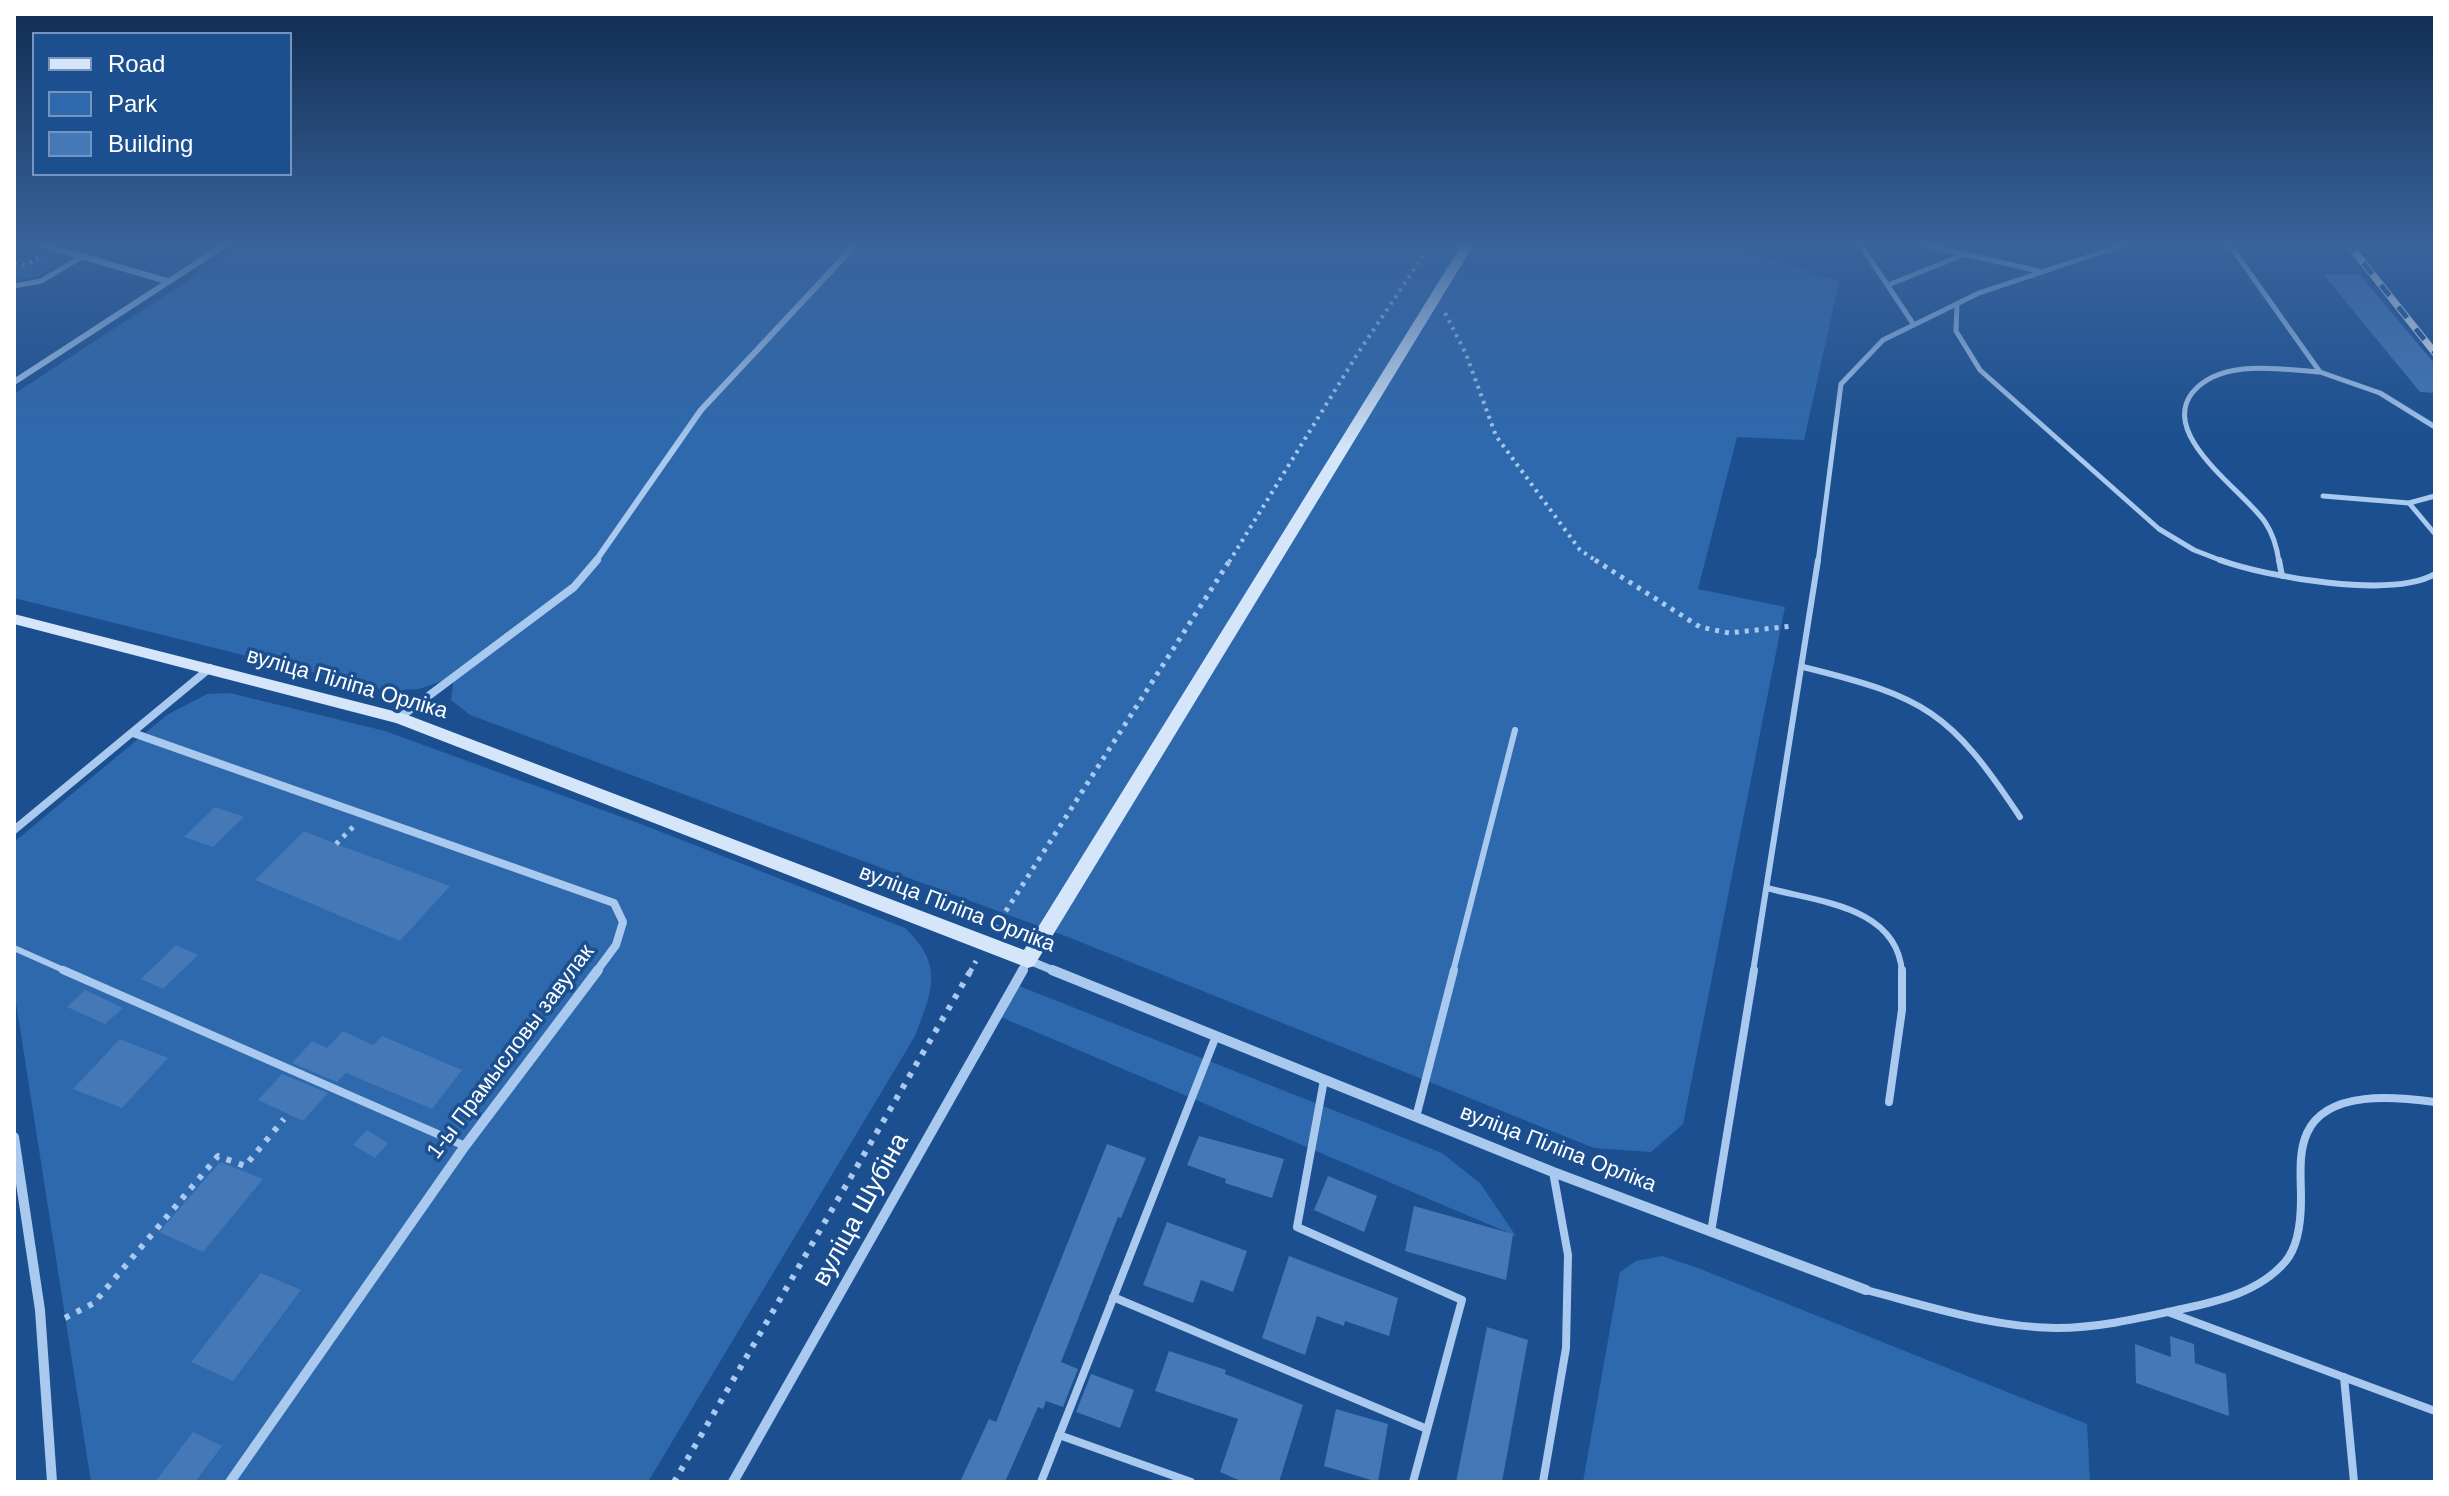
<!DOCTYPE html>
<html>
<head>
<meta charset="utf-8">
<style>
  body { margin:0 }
  #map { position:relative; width:2449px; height:1496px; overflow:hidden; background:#1b4f8f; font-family:Arial,sans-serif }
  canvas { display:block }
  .frame { position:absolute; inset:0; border:16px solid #fff; pointer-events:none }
  .legend { position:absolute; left:32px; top:32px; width:260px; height:144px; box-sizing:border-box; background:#1b4f8f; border:2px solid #7695bc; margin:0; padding:10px 14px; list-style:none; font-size:24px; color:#fff }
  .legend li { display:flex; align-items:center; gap:16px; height:40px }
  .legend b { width:40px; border:2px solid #7695bc }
</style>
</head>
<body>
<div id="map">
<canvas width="2449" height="1496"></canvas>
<div class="frame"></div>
<ul class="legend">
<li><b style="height:10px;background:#d6e6fa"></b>Road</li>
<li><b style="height:22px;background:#2e69ad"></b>Park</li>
<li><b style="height:22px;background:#4478b7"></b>Building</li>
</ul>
</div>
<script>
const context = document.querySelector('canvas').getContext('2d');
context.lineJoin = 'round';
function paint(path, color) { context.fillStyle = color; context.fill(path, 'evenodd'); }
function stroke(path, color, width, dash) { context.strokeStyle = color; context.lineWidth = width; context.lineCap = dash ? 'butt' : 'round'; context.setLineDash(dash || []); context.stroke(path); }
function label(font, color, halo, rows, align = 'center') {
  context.font = font + ' Arial,sans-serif'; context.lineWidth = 7; context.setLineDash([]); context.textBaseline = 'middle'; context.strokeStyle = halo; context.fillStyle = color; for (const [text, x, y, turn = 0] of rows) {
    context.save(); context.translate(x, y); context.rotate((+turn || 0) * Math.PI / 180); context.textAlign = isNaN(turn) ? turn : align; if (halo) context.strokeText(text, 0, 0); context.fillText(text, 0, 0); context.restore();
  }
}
const green = new Path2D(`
  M248 241H1718L1839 282 1804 440 1737 437 1698 589 1785 607 1683 1124 1651 1152 1594 1148 1073 939 470 715 451 700 454 677 419 689 387 691 14 598V394Z
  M44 255 60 259 58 264 38 276 14 280V263L25 265Z
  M230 693 385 731 641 824 905 928C944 965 933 990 915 1036L648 1482H91L14 990V842L167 715 207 694Z
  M1014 984 1442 1153 1480 1183 1516 1236 996 1015Z
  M1662 1256 1698 1268 2087 1424 2090 1482H1583L1620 1272 1636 1261Z`);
const building = new Path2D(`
  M2323 274 2360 275 2435 364V393L2420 392Z
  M215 807 244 817 213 847 184 837Z
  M304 831 336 844 450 886 400 941 255 880Z
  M176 945 198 955 163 989 141 979Z
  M85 990 123 1008 105 1024 67 1007Z
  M343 1031 373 1045 382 1036 462 1070 432 1109 346 1073 337 1082 292 1063 312 1041 327 1048Z
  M120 1039 168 1058 122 1108 73 1089Z
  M282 1074 328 1093 303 1121 258 1100Z
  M367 1130 388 1143 375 1158 353 1145Z
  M1199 1136 1284 1159 1272 1198 1225 1183 1226 1179 1187 1165Z
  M1107 1144 1146 1158 1121 1218 1118 1217 1061 1362 1078 1369 1063 1407 1046 1401 1043 1409 1038 1407 1005 1482H960L989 1419 996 1422Z
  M220 1162 263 1179 203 1252 159 1232Z
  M1328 1176 1377 1196 1364 1232 1314 1210Z
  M1414 1206 1513 1234 1506 1280 1405 1251Z
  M1167 1222 1247 1251 1233 1292 1201 1280 1193 1303 1143 1285Z
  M1289 1256 1398 1298 1389 1336 1345 1321 1344 1326 1317 1316 1305 1355 1262 1338Z
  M261 1273 301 1290 233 1381 191 1362Z
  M1487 1327 1528 1340 1502 1482H1456Z
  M2170 1336 2194 1344 2195 1363 2226 1374 2229 1416 2136 1383 2135 1344 2171 1357Z
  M1169 1351 1226 1370 1225 1374 1303 1405 1279 1482H1243L1220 1472 1238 1419 1155 1391Z
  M1091 1374 1134 1390 1120 1428 1076 1412Z
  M1336 1409 1388 1424 1378 1482 1324 1466Z
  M193 1432 222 1446 195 1482H155Z`);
const pathFar2 = new Path2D(`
  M14 263 25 265 38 258
  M1445 313 1466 354 1496 436 1580 550 1598 562
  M1229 562 1358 353 1433 241`);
const pathFar1 = new Path2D(`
  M1595 560 1700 627 1729 633 1792 626
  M336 844 353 827
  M995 928 1230 560
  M970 972 976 961`);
const path = new Path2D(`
  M65 1318 94 1303 218 1156 245 1166 284 1119
  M674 1482 971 970`);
const laneFar2 = new Path2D(`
  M1858 241 1914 325
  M1907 241 2039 271
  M2227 241 2320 372C2281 369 2220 358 2192 393 2159 436 2244 491 2265 522 2273 534 2277 547 2279 562
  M1888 285 1963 255
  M14 286 41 281 83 256
  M1957 304 1956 331 1980 370 2159 529 2194 550 2225 562
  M2320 372 2380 393 2435 427
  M2323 496 2409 503 2435 496
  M2409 503 2435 534
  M1818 562 1841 384 1883 340 1979 293 2135 241`);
const laneFar1 = new Path2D(`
  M2220 560C2266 577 2392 599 2435 574
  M2279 560 2282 576
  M1803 667C1925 697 1950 711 2020 817
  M1767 888C1818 902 1897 906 1902 972
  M14 948 68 972
  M1453 972 1515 730
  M1753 972 1818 560`);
const lane = new Path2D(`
  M63 970 465 1146
  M1324 1080 1297 1227 1462 1300 1413 1482
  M1889 1102 1902 1010V970
  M1416 1117 1454 970
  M1711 1232 1754 970
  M1866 1290C1928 1306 1991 1327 2056 1328 2098 1328 2141 1318 2182 1309 2219 1301 2259 1292 2285 1262 2299 1246 2301 1219 2301 1199 2301 1177 2298 1153 2307 1133 2327 1089 2397 1097 2435 1102
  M1113 1297 1427 1429
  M2168 1312 2435 1411
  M2344 1377 2354 1482
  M1059 1435 1191 1482
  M1041 1482 1216 1036
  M1543 1482 1566 1348 1568 1255 1553 1172`);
const streetFar2 = new Path2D(`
  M29 241 167 281
  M14 382 231 241
  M595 562 701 410 859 241`);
const streetFar1 = new Path2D(`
  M399 718 574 587 597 560
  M133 733 614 903 623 922 616 945 596 972
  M14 830 210 668
  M1021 972 1028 960 1057 972`);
const street = new Path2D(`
  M1052 970 1553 1172 1866 1290
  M14 1137 40 1310 52 1482
  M230 1482 465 1146 598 970
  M733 1482 1023 970`);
const secondary = new Path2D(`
  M1464 241H1476L1034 966 1028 968 396 723 14 624V614L405 714 1024 950Z`);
const rail = new Path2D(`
  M2346 241 2435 353`);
const streetNames = [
  ["вуліца Піліпа Орліка",347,684,16],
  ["вуліца Піліпа Орліка",957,909,21],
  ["1-ы Прамысловы завулак",511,1052,-53],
  ["вуліца Піліпа Орліка",1558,1149,21]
];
const nearStreetnames = [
  ["вуліца Шубіна",861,1210,-61]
];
paint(green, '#2e69ad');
paint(building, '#4478b7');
stroke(pathFar2, '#a9c9ee', 4, [3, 5]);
stroke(pathFar1, '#a9c9ee', 5, [4, 6]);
stroke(path, '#a9c9ee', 6, [5, 8]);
stroke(laneFar2, '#a9c9ee', 5);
stroke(laneFar1, '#a9c9ee', 6);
stroke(lane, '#a9c9ee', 8);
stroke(streetFar2, '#a9c9ee', 6);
stroke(streetFar1, '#a9c9ee', 8);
stroke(street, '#a9c9ee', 10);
paint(secondary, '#d6e6fa');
stroke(rail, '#fff', 7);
stroke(rail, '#1b4f8f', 5, [14]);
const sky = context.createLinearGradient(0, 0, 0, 450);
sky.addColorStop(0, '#0f2b4f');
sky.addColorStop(0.54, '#39639b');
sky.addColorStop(1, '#39639b00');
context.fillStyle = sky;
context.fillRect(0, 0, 2449, 450);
label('22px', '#fff', '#1b4f8f', streetNames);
label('26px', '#fff', '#1b4f8f', nearStreetnames);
</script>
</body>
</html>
